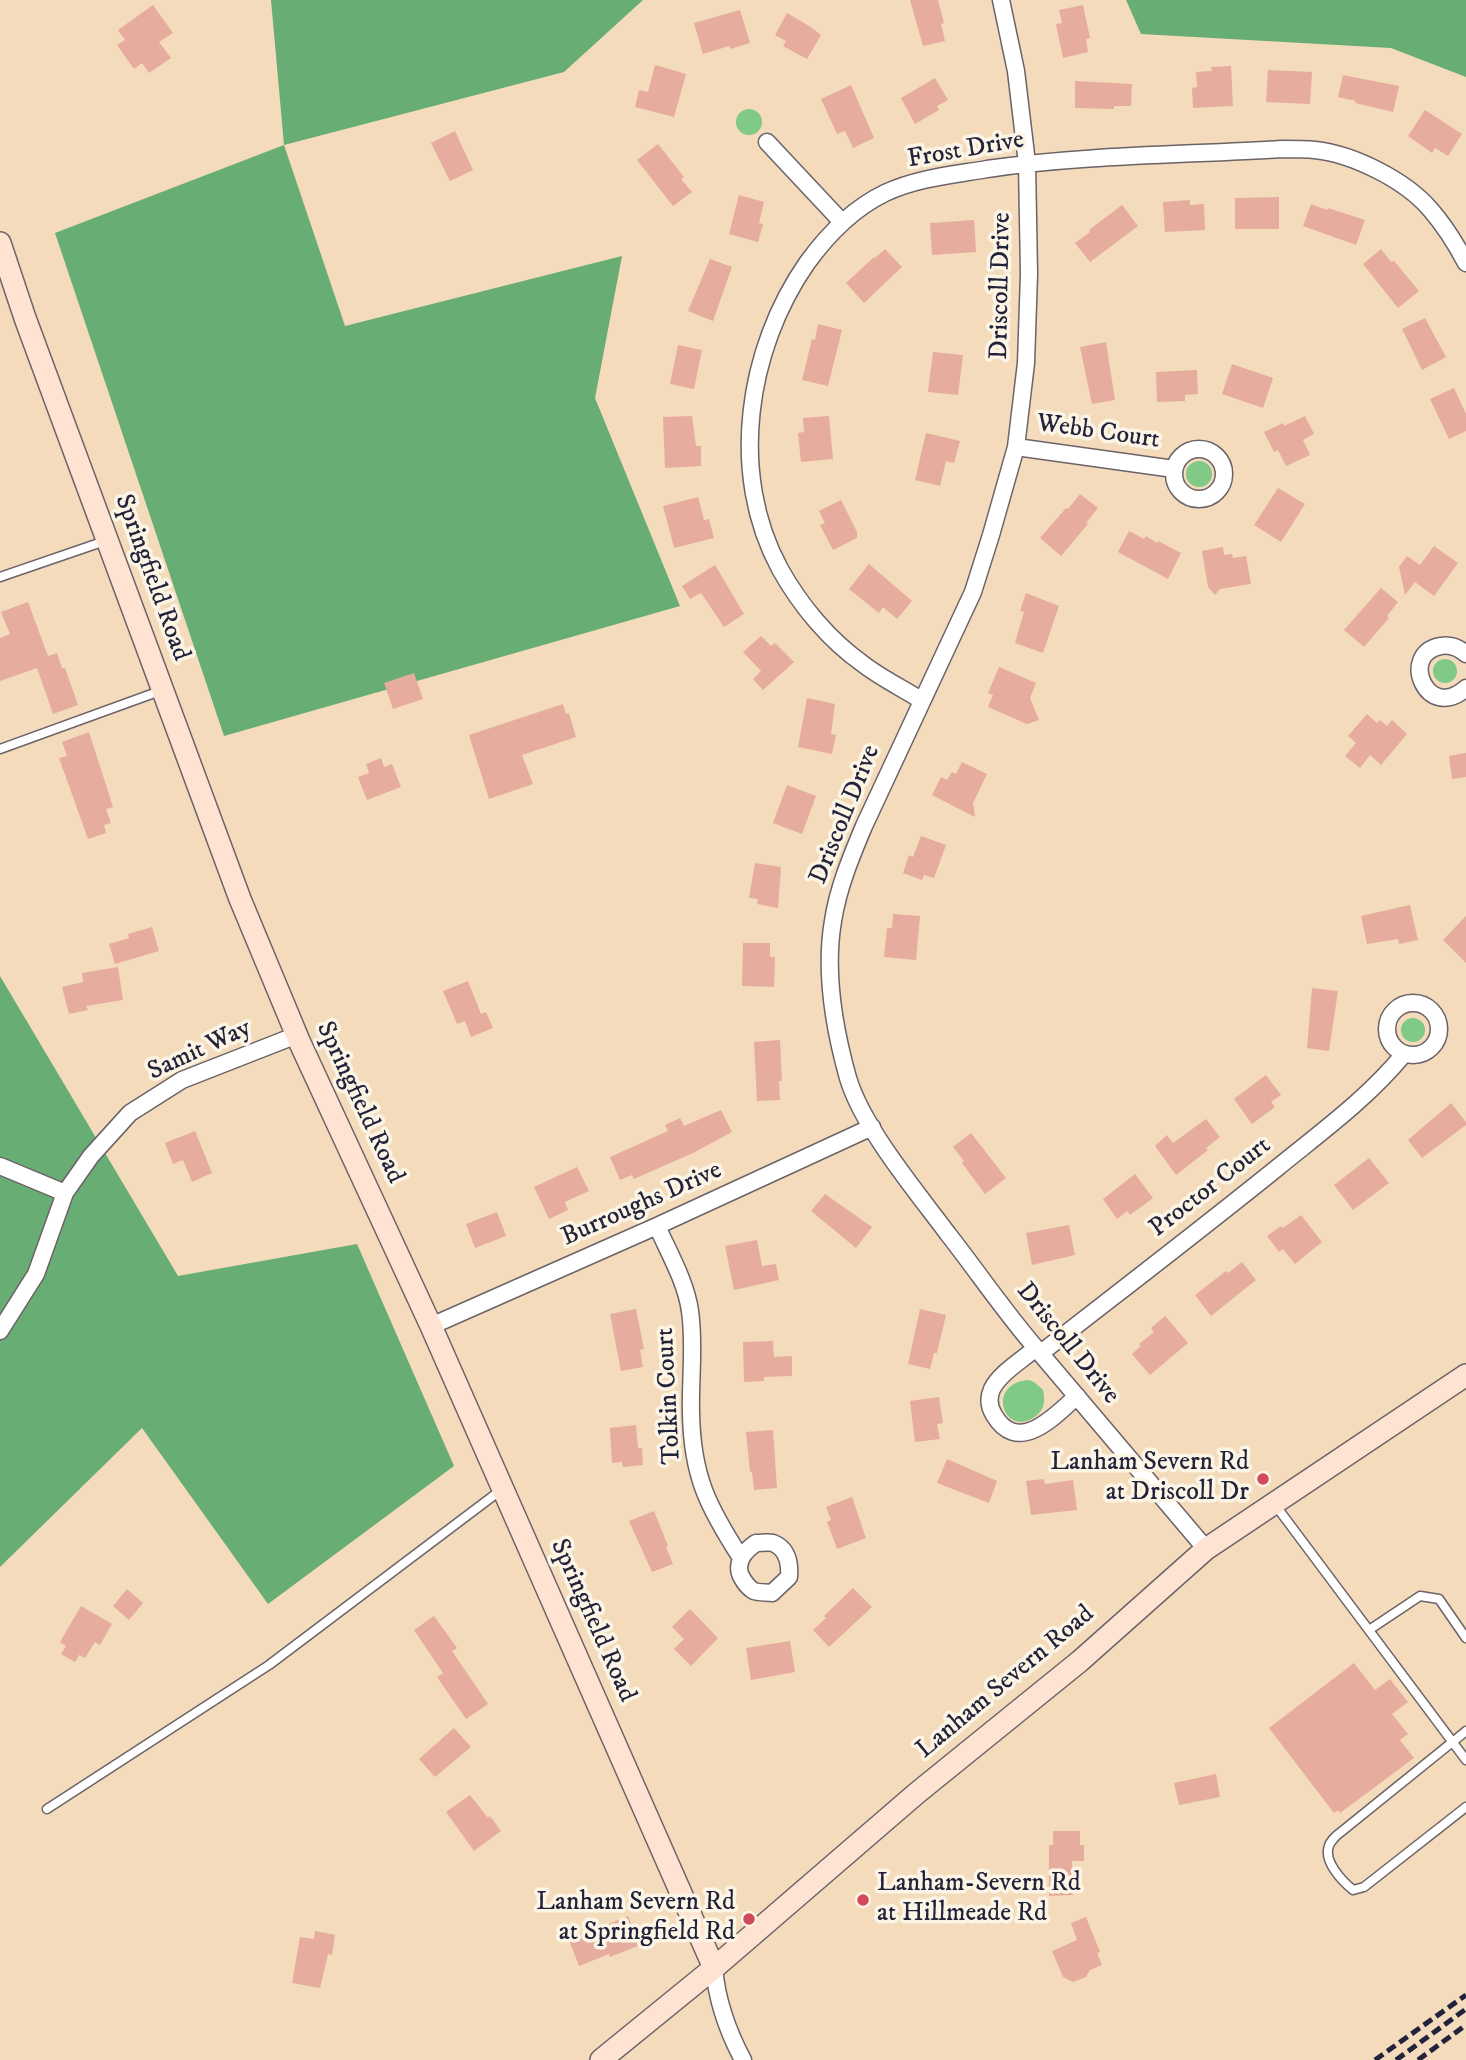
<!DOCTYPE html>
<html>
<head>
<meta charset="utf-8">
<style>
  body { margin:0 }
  canvas { display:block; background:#f3dbbb }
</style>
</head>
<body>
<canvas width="1466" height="2060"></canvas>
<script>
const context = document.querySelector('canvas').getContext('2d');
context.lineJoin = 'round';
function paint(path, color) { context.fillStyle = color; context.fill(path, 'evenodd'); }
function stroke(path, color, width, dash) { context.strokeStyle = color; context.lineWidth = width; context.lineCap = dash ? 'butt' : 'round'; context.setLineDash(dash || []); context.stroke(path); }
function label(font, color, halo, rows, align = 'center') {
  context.font = font + ' "IM FELL DW Pica",serif'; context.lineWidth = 7; context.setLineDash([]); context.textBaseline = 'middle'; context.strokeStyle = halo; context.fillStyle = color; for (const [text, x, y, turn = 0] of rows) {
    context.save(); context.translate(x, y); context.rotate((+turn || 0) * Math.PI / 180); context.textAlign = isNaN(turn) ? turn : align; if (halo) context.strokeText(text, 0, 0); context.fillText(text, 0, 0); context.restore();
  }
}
const green = new Path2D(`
  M736 122a13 13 0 1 1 26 0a13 13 0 1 1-26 0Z
  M1186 474a13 13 0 1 1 26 0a13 13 0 1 1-26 0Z
  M1433 671a12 12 0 1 1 24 0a12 12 0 1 1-24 0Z
  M1401 1030a12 12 0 1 1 24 0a12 12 0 1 1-24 0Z
  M1029 1380 1034 1382 1043 1390C1045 1400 1045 1409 1036 1416 1005 1440 984 1383 1029 1380Z`);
const forest = new Path2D(`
  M271 0H643L564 72 284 145 345 326 622 256 595 398 680 606 224 736 55 233 284 145Z
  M1126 0H1466V77L1391 48 1141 34Z
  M0 976 178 1276 357 1244 454 1466 268 1604 142 1428 0 1567Z`);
const building = new Path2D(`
  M910 0H938L944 23 941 24 945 41 923 46Z
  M153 5 173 33 159 42 171 58 149 73 142 63 134 69 117 45 125 40 118 30Z
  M1083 5 1090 38 1086 39 1088 52 1063 58 1056 24 1062 23 1059 10Z
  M740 10 750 43 730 49 729 46 703 54 694 23Z
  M787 13 811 27 821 35 807 59 783 46 786 41 775 35Z
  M655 65 686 74 674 117 635 107 639 90 648 92Z
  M1231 66 1233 106 1193 108 1192 88 1197 87 1196 72 1212 71 1211 67Z
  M1268 70 1312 72 1310 104 1266 102Z
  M1343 75 1399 86 1393 112 1355 103 1356 101 1338 97Z
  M935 78 948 100 937 106 939 110 915 124 901 98Z
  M1075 81 1132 84 1131 106H1114V109L1075 108Z
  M851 85 874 138 853 148 845 131 837 134 821 99Z
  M1425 110 1462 134 1448 156 1435 148 1432 153 1408 136Z
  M455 131 473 170 450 181 431 143Z
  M658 144 684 177 681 179 692 192 673 206 637 160Z
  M739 195 764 202 759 223 763 224 758 242 729 234Z
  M1279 197V229H1235V198Z
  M1190 200V205L1204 204 1205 230 1165 232 1163 202Z
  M1311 204 1327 210 1328 208 1365 220 1356 245 1303 226Z
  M1122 205 1138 226 1090 262 1075 243 1090 232 1089 230Z
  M974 220 976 252 932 255 930 223Z
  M885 249 902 267 864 303 846 283 874 257 875 258Z
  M1381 249 1391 262 1394 261 1419 291 1398 308 1363 264Z
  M710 259 732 267 713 321 688 311Z
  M1425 318 1446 357 1422 370 1402 329Z
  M818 324 842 330 828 386 802 380 812 339 815 340Z
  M1106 342 1115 400 1092 404 1080 347Z
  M678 345 702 350 694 389 670 384Z
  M933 352 963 355 958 395 928 392Z
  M1232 364 1273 378 1263 408 1222 394Z
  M1197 370 1198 394 1185 395V401L1157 402 1156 372Z
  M1454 388 1466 414V431L1449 439 1430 399Z
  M692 416 696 446H701V466L665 468 663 417Z
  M829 416 833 459 801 462 798 433 804 432 803 418Z
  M1305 416 1314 434 1303 440 1310 455 1286 466 1278 450 1274 452 1264 432 1283 423 1284 426Z
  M926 433 960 441 954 463 946 461 940 486 915 480Z
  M1278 488 1305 504 1281 542 1254 525Z
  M1080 494 1098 508 1086 523 1088 524 1061 556 1040 538 1066 508 1068 509Z
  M698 497 704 520 709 519 714 538 674 548 663 506Z
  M841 500 857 532V538L833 550 820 525 825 523 819 511Z
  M1129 531 1144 539 1146 536 1157 543 1158 541 1181 553 1168 579 1118 552Z
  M1434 546 1458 563 1434 596 1415 582 1405 595 1399 567 1407 556 1420 565Z
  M1223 547 1224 555 1232 554 1233 558 1246 556 1251 584 1220 589 1215 595 1208 587 1202 551Z
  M869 564 912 601 897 619 883 607 879 613 849 589Z
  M715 565 744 614 724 627 701 593 690 599 682 586Z
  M1381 588 1398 602 1387 616 1389 618 1364 647 1344 630Z
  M1026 593 1059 606 1043 653 1015 643 1024 612 1020 611Z
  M28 602 48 656 57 653 62 668H65L78 705 53 714 37 668 0 681V638L10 634 1 612Z
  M761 636 771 646 775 643 794 662 763 690 753 679 761 671 743 652Z
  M999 667 1036 683 1030 698 1039 720 1027 724 988 707 993 695 988 693Z
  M414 673 423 699 393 709 384 683Z
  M807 698 835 704 831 734 836 735 832 754 798 747Z
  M563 704 566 714 569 713 576 737 522 755 533 784 489 799 469 735Z
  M1367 714 1377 723 1380 720 1387 726 1392 720 1407 734 1381 765 1370 755 1360 768 1345 756 1356 743 1348 736Z
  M89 732 113 807 106 809 111 823 104 825 106 833 88 839 59 758 67 756 62 742Z
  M1466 753V777L1452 779 1449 756Z
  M381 758 384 767 392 764 401 787 367 800 358 777 369 773 366 764Z
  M962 762 987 774 973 803 975 817 932 795 941 777 947 780 952 772 956 774Z
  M787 785 816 796 802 834 773 823Z
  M921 836 946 845 934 878 924 875 922 880 903 873 909 855 913 857Z
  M755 863 781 867 778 908 757 904 758 899 749 898Z
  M1410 905 1418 940 1399 944 1398 939 1367 944 1361 916Z
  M893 914 920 916 916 960 884 957 887 928H892Z
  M1466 916V963L1443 940Z
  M152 927 159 951 115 964 109 944 129 938 128 934Z
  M743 943H770V957H775L774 987 742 986Z
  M118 967 123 1000 86 1006 88 1010 69 1014 62 987 83 982 82 973Z
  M468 981 481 1014 486 1012 493 1028 471 1037 465 1021 457 1024 443 991Z
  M1312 988 1338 991 1329 1051 1307 1048Z
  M780 1040 782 1081H779L780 1100 757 1101 754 1042Z
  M1266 1075 1281 1095 1271 1102 1275 1107 1252 1124 1234 1099Z
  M1451 1103 1466 1122V1125L1422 1158 1408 1140Z
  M721 1110 732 1132 693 1153 634 1179 632 1175 620 1180 610 1157 668 1131 665 1125 680 1118 684 1126Z
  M1206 1119 1220 1137 1206 1148 1208 1150 1176 1175 1155 1146 1167 1135 1173 1143Z
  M195 1131 212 1173 192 1182 183 1160 173 1164 165 1143Z
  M971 1133 1006 1178 985 1194 962 1163 964 1161 953 1147Z
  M1369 1158 1389 1183 1353 1210 1334 1185Z
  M577 1167 589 1191 565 1202 568 1210 549 1219 534 1187Z
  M1135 1174 1153 1198 1130 1215 1127 1211 1117 1219 1103 1199Z
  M825 1194 872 1227 856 1248 811 1211Z
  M497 1212 506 1236 475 1248 466 1224Z
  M1301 1215 1322 1242 1295 1264 1283 1249 1279 1252 1267 1236 1281 1226 1283 1228Z
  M1069 1225 1075 1255 1032 1265 1026 1233Z
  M757 1240 762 1266 776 1264 779 1280 734 1290 725 1246Z
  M1242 1262 1256 1280 1211 1316 1195 1295 1226 1271 1228 1273Z
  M636 1309 644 1349 640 1350 643 1367 621 1371 610 1314Z
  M920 1309 946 1315 937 1353H934L930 1369 908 1364Z
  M1165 1316 1188 1343 1150 1375 1132 1354 1141 1346 1139 1344 1154 1332 1151 1328Z
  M773 1341 774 1357 792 1356V1376L764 1377V1381L744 1382 743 1342Z
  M939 1397 943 1423 937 1424 940 1439 915 1442 910 1401Z
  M636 1425 638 1448H642L643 1465 623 1467 622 1462 612 1463 610 1428Z
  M773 1430 777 1488 754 1490 752 1472H750L746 1432Z
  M947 1459 997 1481 989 1503 937 1483Z
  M1044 1479 1045 1484 1073 1480 1077 1510 1031 1515 1026 1481Z
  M852 1497 866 1538 837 1549 827 1522 831 1520 826 1507Z
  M654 1511 668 1546 666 1547 673 1564 652 1572 629 1521Z
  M853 1588 872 1607 829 1647 813 1630 826 1618 824 1616Z
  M127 1589 143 1603 129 1620 113 1606Z
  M81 1606 112 1624 100 1645 95 1642 85 1658 79 1655 75 1662 61 1654 66 1646 60 1642Z
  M690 1609 718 1638 691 1666 674 1649 684 1639 672 1627Z
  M434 1616 457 1648 452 1651 488 1704 466 1719 437 1677 443 1673 414 1630Z
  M790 1641 795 1672 751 1680 746 1648Z
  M1354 1663 1375 1690 1390 1679 1408 1702 1392 1714 1408 1734 1400 1740 1414 1758 1340 1813 1338 1810 1334 1813 1269 1728Z
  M454 1728 471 1747 435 1777 419 1759Z
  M1216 1774 1220 1797 1179 1805 1174 1783Z
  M470 1795 488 1818 490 1816 501 1831 474 1851 446 1812Z
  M1053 1831H1080V1845H1084V1861H1072L1073 1895 1049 1896V1845H1053Z
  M628 1916 640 1945 610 1957 609 1954 579 1966 569 1940Z
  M1086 1917 1100 1952 1097 1953 1102 1965 1090 1970 1086 1977 1073 1982 1063 1977 1052 1951 1077 1940 1071 1923Z
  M315 1931 335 1935 332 1955 328 1954 320 1988 292 1983 300 1937 314 1939Z`);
const lane = new Path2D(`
  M0 577 105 541
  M0 749 160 691
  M1276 1506 1466 1760
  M1369 1630 1420 1596 1439 1599 1466 1638
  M1466 1731 1336 1836C1334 1838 1329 1844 1329 1846 1323 1861 1342 1881 1353 1890L1364 1887 1466 1807
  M47 1809 269 1665 501 1490`);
const street = new Path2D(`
  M1001 0 1016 71 1027 163 1029 274 1026 363 1016 447 991 535 973 592 864 826C851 857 838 888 833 921 824 973 834 1028 848 1078 863 1128 916 1191 948 1234 977 1271 1004 1311 1035 1347 1092 1414 1149 1481 1206 1549
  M767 142 841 221
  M1016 447 1174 469
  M1174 474a25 25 0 1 1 50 0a25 25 0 1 1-50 0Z
  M1466 654C1459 648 1451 644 1441 646 1398 653 1427 723 1466 688
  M921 700C902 688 881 678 863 664 829 640 800 605 780 569 728 474 747 349 807 263 828 234 852 209 885 193 917 178 952 175 987 169 1083 155 1185 155 1282 149 1293 149 1304 149 1315 150 1353 154 1405 180 1430 209 1444 225 1456 244 1466 263
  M1387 1029a26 26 0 1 1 52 0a26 26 0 1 1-52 0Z
  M0 1166 65 1193
  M657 1226C669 1253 686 1282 690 1311 695 1345 690 1379 691 1413 692 1476 708 1507 741 1558
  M431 1326 657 1226 872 1127
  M0 1331 36 1274 65 1193 91 1156 130 1113 182 1080 297 1035
  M1036 1348C1022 1360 1000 1373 992 1389 988 1398 989 1407 994 1415 1018 1456 1055 1416 1077 1396
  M1041 1353C1119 1292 1199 1231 1277 1168 1321 1132 1368 1098 1404 1054
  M756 1543C761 1543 769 1542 773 1543 788 1549 790 1564 789 1577L772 1593C767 1592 759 1593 754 1591 748 1588 745 1583 742 1578 734 1564 744 1551 756 1543Z
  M714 1968C717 2002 727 2030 743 2060`);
const secondary = new Path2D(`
  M0 243 25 318 240 899 300 1043 431 1326 714 1968
  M601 2060 714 1968 917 1793 1080 1661 1206 1549 1466 1375`);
const rail = new Path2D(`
  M1375 2060 1466 1995
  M1396 2060 1466 2009
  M1418 2060 1466 2025`);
const markers = [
  [1263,1479,7,"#d1495b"],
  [863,1900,7,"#d1495b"],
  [749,1919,7,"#d1495b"]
];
const streetNames = [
  ["Frost Drive",966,151,-10],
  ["Driscoll Drive",1002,286,-89],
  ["Webb Court",1098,433,8],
  ["Springfield Road",151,578,70],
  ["Driscoll Drive",846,815,-68],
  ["Samit Way",200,1051,-25],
  ["Springfield Road",359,1103,65],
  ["Proctor Court",1211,1188,-38],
  ["Burroughs Drive",642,1205,-24],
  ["Driscoll Drive",1067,1344,51],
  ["Tolkin Court",670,1396,-93],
  ["Springfield Road",592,1621,66],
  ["Lanham Severn Road",1006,1683,-40]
];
const poiNames = [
  ["Lanham Severn Rd",1249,1464],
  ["at Driscoll Dr",1249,1494],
  ["Lanham-Severn Rd",877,1885,"left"],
  ["at Hillmeade Rd",877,1915,"left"],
  ["Lanham Severn Rd",735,1904],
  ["at Springfield Rd",735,1934]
];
paint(green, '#80c986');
paint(forest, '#68ad73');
paint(building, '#e6ac9e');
stroke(lane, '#6b6368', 11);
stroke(street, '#6b6368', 19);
stroke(secondary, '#6b6368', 24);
stroke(lane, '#fff', 8);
stroke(street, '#fff', 16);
stroke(secondary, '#fee3d2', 21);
stroke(rail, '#22223b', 5, [10, 5]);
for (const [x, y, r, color] of markers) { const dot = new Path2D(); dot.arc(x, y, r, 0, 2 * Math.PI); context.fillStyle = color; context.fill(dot); stroke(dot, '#fcf5e5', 2.5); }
label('26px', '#22223b', '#fcf5e5', streetNames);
label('26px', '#22223b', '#fcf5e5', poiNames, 'right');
</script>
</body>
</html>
